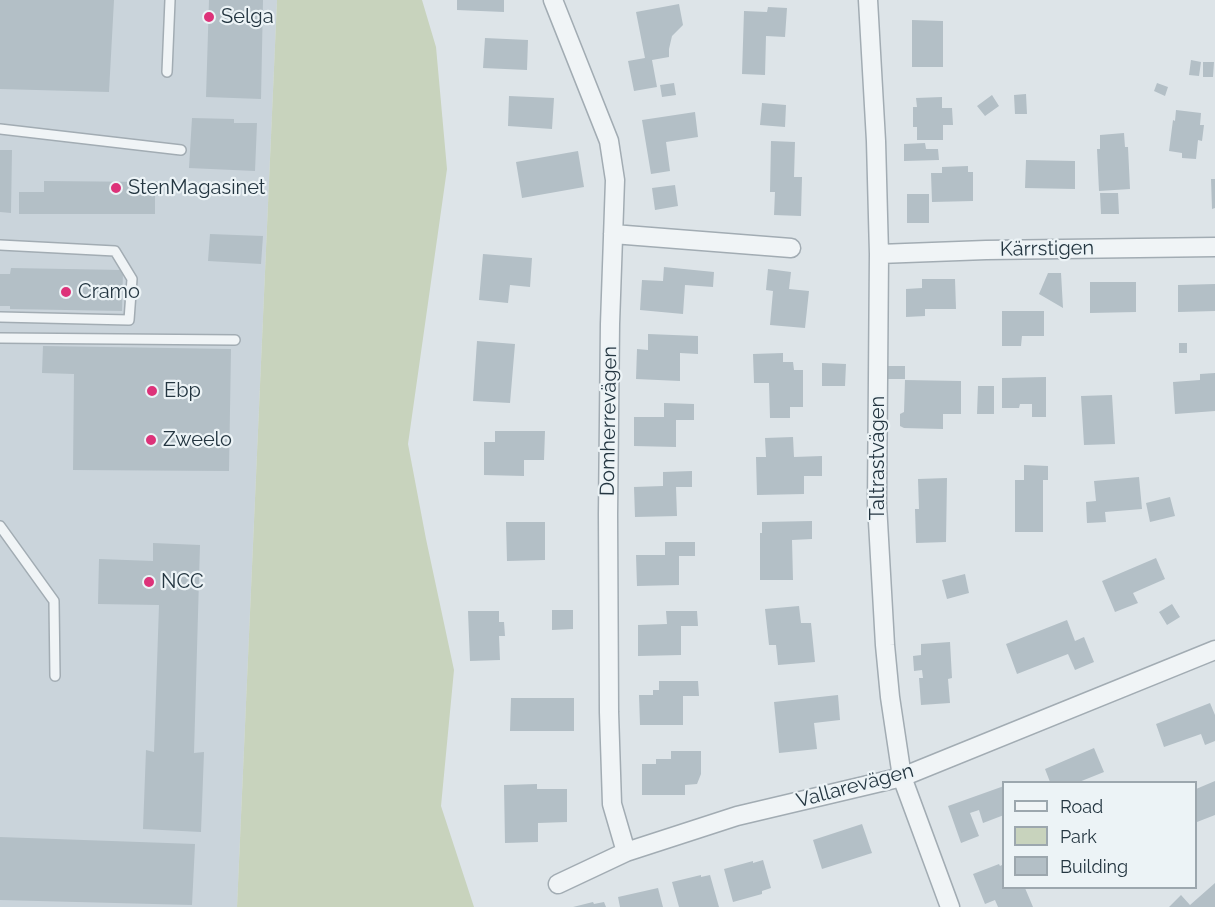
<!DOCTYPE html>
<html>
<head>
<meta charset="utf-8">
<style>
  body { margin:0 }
  #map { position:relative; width:1215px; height:907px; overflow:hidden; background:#dde4e8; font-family:Raleway,sans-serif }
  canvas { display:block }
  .legend { position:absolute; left:1002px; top:781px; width:195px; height:108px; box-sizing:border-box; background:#ecf3f6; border:2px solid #9ca7ae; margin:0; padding:8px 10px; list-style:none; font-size:18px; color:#243641 }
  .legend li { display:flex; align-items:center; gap:12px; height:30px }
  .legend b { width:30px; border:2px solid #9ca7ae }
</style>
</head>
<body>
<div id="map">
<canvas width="1215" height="907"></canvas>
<ul class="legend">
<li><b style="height:8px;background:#f0f4f6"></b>Road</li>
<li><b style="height:16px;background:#c8d3bd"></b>Park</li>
<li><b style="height:16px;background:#b3bfc6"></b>Building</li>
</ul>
</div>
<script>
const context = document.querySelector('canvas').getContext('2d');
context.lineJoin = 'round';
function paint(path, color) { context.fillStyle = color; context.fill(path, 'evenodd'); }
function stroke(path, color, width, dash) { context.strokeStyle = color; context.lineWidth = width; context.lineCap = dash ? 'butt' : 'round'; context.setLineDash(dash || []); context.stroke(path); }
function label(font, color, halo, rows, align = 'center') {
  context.font = font + ' Raleway,sans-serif'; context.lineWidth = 4.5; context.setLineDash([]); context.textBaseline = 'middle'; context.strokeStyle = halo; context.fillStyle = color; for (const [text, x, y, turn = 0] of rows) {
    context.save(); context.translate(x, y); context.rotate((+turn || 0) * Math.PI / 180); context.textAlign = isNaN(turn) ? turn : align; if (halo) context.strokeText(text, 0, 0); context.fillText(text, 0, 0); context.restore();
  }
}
const built = new Path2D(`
  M0 0H277L237 907H0Z`);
const green = new Path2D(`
  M277 0H422L436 47 447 169 408 444 426 539 454 670 441 806 474 907H237Z`);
const building = new Path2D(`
  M0 0H114L109 92 0 89Z
  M209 0H263L261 99 206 97Z
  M457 0H504V12L457 10Z
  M679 4 683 25 672 36 669 49V57L652 60 657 87 634 91 628 61 645 58 636 12Z
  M768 7 787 8 785 37 766 36 765 75 742 74 744 11 767 12Z
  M912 20 943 21V67H912Z
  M485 38 528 40 527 70 483 68Z
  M1191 60 1201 62 1199 76 1189 75Z
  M1203 62H1214L1213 77H1203Z
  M674 83 676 95 662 97 660 85Z
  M1157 83 1168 87 1165 96 1154 91Z
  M1026 94 1027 114H1015L1014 95Z
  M992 95 999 106 985 116 977 106Z
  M509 96 554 98 552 129 508 126Z
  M942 97V108H952L953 125H943V140H917V127H913V107H917L916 98Z
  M762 103 786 105 785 127 760 125Z
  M1176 110 1201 113 1200 125H1204L1202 141 1198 140 1196 159 1182 158V153L1169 151 1173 120 1175 121Z
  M695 112 698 137 666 142 670 171 651 174 642 120Z
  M192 118 234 119V123H257L255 171 189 168Z
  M1124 133 1125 147H1128L1130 189 1099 191 1097 149H1100V135Z
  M771 141 795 142 794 177H802L801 216 774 215 775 192H770Z
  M925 143 926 149H938L939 160 904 161V144Z
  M0 150H12L11 213 0 212Z
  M578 151 584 187 522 198 516 162Z
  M1026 160 1075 161V189L1025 188Z
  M968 166V172H973V201L932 202 931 173H942V167Z
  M1211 179H1215V208L1212 209Z
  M44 181 155 182V214H19V192H44Z
  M675 185 678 206 655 210 652 188Z
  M1100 193H1118L1119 214H1101Z
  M907 194H929V223H907Z
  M210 234 263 236 261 264 208 261Z
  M483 254 532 258 530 287 510 285 508 303 479 300Z
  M664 267 714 272 713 287 685 285 683 314 640 310 642 280 663 281Z
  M11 268 123 270 122 311 10 309V306H0V274H10Z
  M768 269 791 272 789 289 809 291 805 328 770 325 773 291 766 290Z
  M1048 273H1061L1063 308 1039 294Z
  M922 279H955L956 309H925V316L906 317V289L922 288Z
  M1090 282H1136V312L1090 313Z
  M1215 284V311L1178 312V285Z
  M1002 311H1044V336H1022L1021 346H1002Z
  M648 334 698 336V354L680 353V381L636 379 637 349 648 350Z
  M477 341 515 344 510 403 473 401Z
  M1179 343H1187V353H1179Z
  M43 346 231 349 229 471 73 470 74 374 42 373Z
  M783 353V362H793L794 370H803V407H790V418H770L769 383H754L753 354Z
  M822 363 846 364 845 386H822Z
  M888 366H905V379H888Z
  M1215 373V411L1175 414 1173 382 1200 380V374Z
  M1046 377V417H1032V404H1020L1019 408H1002V378Z
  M905 380 961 381V414H943V429L904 428 900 426V414L904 412Z
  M978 386H994V414H977Z
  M1112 395 1115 444 1084 445 1081 396Z
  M664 403 694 404V420H676V447L634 446V417H664Z
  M495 431H545L544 460H524V476L484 475V442H495Z
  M793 437 794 457 822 456V476H804V494L757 495 756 457H766L765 438Z
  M1024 465 1048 466V480H1043V532H1015V480H1024Z
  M692 471V487H676L677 516 635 517 634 487 663 486V472Z
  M1139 477 1142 509 1105 512 1106 522 1087 523 1086 502 1096 501 1094 481Z
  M947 478 946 542 916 543 915 509H919L918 479Z
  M1170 497 1175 516 1150 522 1146 503Z
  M812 521V539L792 540 793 580H760V533H762V522Z
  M506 522H545V560L507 561Z
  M665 542H695V556H679V585L637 586 636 555H665Z
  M153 543 200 545 194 753 204 752 201 832 143 829 146 750 154 752 159 605 98 604 99 559 153 561Z
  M1156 558 1165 579 1133 593 1138 603 1115 612 1102 581Z
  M965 574 969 593 947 599 942 580Z
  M1172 604 1180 617 1167 625 1159 612Z
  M799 606 801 623H811L815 662 778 665 776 645H769L765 609Z
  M552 610H573V629L552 630Z
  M468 611H499V622H504L505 636H499L500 660 470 661Z
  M666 611H697L698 626H681V655L638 656V625L667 624Z
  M1067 620 1075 641 1084 637 1094 662 1075 670 1068 654 1017 674 1006 644Z
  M950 642 952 678 948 679 950 703 921 705 919 678H923L922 670 914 671 913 656 921 655V644Z
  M659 681H698L699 696H683V725H640L639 695H653V690H659Z
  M838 695 840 720 814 723 817 749 779 753 774 702Z
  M511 698H574V731H510Z
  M1210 703 1215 715V741L1205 745 1201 734 1164 747 1156 724Z
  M1094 748 1104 772 1079 782H1050L1045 769Z
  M671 751H701V774L697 784 685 785V795H642V764H656V759H671Z
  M1215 781V815L1197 822 1196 789Z
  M537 784V789H567V822L538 823V842L505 843 504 785Z
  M1004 786V815L983 823 979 810 970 813 979 836 961 843 948 806Z
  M862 824 872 853 822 869 813 840Z
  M0 837 195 844 192 905 0 900Z
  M763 860 771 888 762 891V894L733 902 724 869 753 861V863Z
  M999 864 1000 866 1004 864V888H1025L1033 907H998L995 900 985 904 973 874Z
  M701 875V877L710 875 719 907H679L672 882Z
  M1215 883V907H1169L1181 895 1190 905Z
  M658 888 663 907H620L618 897Z
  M593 902 594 904 604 902 606 907H573Z`);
const service = new Path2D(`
  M167 72 170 0
  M0 129 181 150
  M0 245 115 251 132 279 129 320 0 317
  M0 338 235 340
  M0 526 54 601 55 676`);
const minor = new Path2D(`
  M553 0 609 141 615 180 610 324 608 514 609 712 612 804 626 852
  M868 0 876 141 879 254 877 504 885 645 890 697 902 777 950 907
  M613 234 791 248
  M879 254 986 250 1215 247
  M558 884 626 852 737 816 902 777 1215 650`);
const markers = [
  [209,17,6,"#dd3279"],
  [116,188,6,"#dd3279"],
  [66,292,6,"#dd3279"],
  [152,391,6,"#dd3279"],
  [151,440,6,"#dd3279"],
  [149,582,6,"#dd3279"]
];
const poiNames = [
  ["Selga",221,17],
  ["StenMagasinet",128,188],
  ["Cramo",78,292],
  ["Ebp",164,391],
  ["Zweelo",163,440],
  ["NCC",161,582]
];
const streetNames = [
  ["Kärrstigen",1047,249,-1],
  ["Domherrevägen",609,421,-89],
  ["Taltrastvägen",878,458,-90],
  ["Vallarevägen",855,786,-15]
];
paint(built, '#cad4db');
paint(green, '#c8d3bd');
paint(building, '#b3bfc6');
stroke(service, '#a2acb3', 12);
stroke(minor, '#a2acb3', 21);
stroke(service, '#f0f4f6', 9);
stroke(minor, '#f0f4f6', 18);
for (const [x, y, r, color] of markers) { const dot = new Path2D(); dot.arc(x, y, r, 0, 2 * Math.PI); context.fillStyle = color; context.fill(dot); stroke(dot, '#ecf3f6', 2); }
label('20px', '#243641', '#ecf3f6', poiNames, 'left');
label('20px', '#243641', '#ecf3f6', streetNames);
</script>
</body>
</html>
